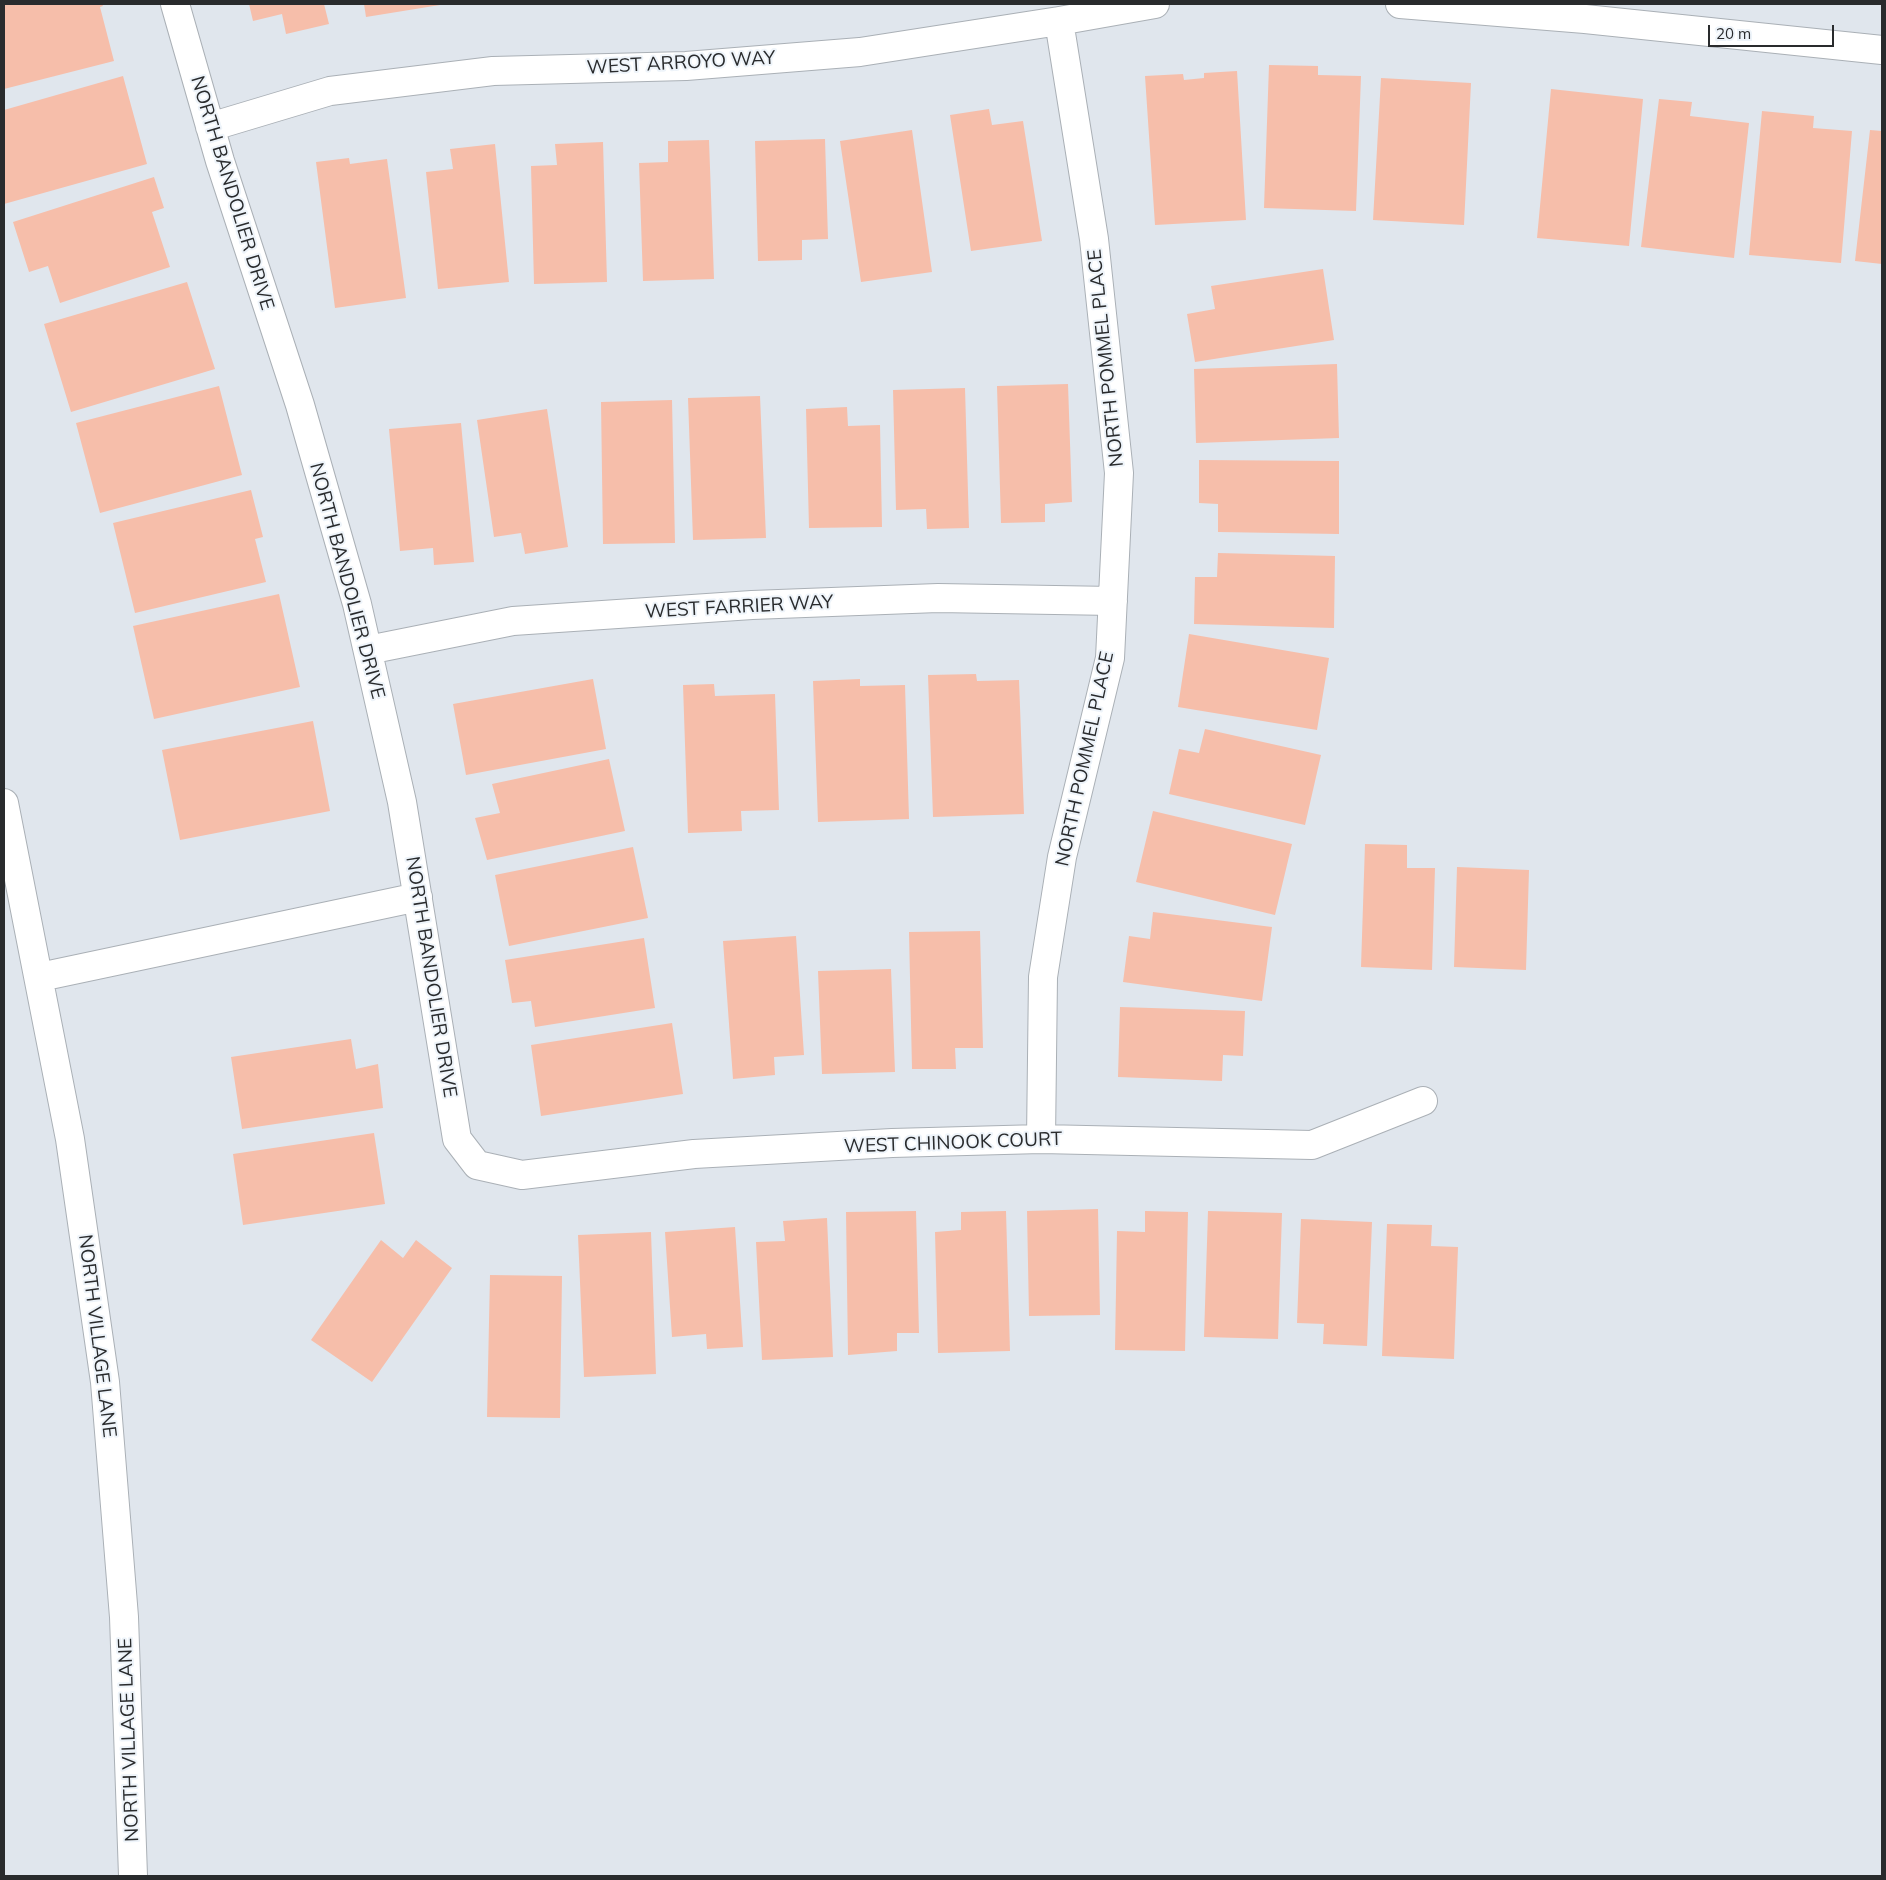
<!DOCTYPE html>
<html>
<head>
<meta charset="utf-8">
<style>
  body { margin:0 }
  #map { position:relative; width:1886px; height:1880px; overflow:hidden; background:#e0e6ed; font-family:Mulish,sans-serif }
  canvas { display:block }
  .frame { position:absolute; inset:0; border:5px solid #292b2d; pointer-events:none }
  .scale { position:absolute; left:1708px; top:25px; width:126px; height:22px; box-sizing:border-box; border:2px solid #292b2d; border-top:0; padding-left:6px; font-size:15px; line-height:18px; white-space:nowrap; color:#292b2d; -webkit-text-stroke:4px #eef4fa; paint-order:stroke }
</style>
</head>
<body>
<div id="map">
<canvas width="1886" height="1880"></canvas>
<div class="frame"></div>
<div class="scale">20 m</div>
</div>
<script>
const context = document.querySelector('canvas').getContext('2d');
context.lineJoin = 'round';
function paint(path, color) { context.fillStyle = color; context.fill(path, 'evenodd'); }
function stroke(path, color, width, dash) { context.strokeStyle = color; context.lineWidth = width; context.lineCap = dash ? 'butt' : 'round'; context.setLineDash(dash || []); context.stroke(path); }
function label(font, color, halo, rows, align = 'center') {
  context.font = font + ' Mulish,sans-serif'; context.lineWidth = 4; context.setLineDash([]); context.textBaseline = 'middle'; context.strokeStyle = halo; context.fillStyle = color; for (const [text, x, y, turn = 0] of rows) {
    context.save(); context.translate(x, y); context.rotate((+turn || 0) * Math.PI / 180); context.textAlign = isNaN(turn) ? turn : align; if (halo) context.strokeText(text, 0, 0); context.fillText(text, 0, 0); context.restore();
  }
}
const building = new Path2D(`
  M4 4H102L103 6 100 7 114 61 4 89Z
  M249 4H324L329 24 286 34 282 14 253 21Z
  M364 4H440V5L366 17Z
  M1269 65 1318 66V75L1361 76 1356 211 1264 208Z
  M1237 71 1246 220 1155 225 1145 76 1183 74 1184 80 1204 78V73Z
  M123 76 147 164 4 204V110Z
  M1381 78 1471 83 1464 225 1373 220Z
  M1551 89 1643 99 1629 246 1537 238Z
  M1659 99 1692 102 1690 116 1749 123 1734 258 1641 247Z
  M989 109 992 125 1023 121 1042 241 971 251 950 115Z
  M1762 111 1814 116 1813 128 1852 131 1841 263 1749 255Z
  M912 130 932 272 861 282 840 141Z
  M1870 130 1882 131V264L1855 261Z
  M825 139 828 239 802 240V260L758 261 755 141Z
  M709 140 714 279 643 281 639 163 668 162V141Z
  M603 142 607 282 534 284 531 166 557 165 555 144Z
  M495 144 509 282 438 289 426 172 453 169 450 149Z
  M349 158 350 164 387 159 406 298 335 308 316 162Z
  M154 177 164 208 152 212 170 267 60 303 48 266 29 272 13 222Z
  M1323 269 1334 340 1195 362 1187 314 1215 309 1211 286Z
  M187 282 215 369 71 412 44 324Z
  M1337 364 1339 438 1196 443 1194 369Z
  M1068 384 1072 502 1045 504V522L1001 523 997 386Z
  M219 386 242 475 100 513 76 423Z
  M965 388 969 528 927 529 926 509 896 510 893 390Z
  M760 396 766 538 693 540 688 398Z
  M672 400 675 543 603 544 601 402Z
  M847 407 848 426 880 425 882 527 809 528 806 409Z
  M547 409 568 547 525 554 521 533 494 537 477 420Z
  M461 423 474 562 434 565 433 548 400 551 389 429Z
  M1199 460 1339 461V534L1218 532V504L1199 503Z
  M251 490 263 537 255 539 266 582 135 613 113 523Z
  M1218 553 1335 556 1334 628 1194 624 1195 577H1217Z
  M279 594 300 687 154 719 133 626Z
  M1189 634 1329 658 1317 730 1178 707Z
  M976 674 977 681 1019 680 1024 814 933 817 928 675Z
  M593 679 606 749 466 775 453 704Z
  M860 679V686L905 685 909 819 818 822 813 681Z
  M714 684 715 696 775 694 779 810 741 811 742 831 688 833 683 685Z
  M313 721 330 811 180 840 162 750Z
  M1205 729 1321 755 1305 825 1169 794 1179 749 1199 753Z
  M609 759 625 831 487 860 475 818 500 813 492 784Z
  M1153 811 1292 844 1275 915 1136 882Z
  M1365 844 1407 845V868H1435L1432 970 1361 967Z
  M633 847 648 918 509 946 495 875Z
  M1457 867 1529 870 1526 970 1454 967Z
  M1153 912 1272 927 1262 1001 1123 982 1129 936 1150 939Z
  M980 931 983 1048H955L956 1069H912L909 932Z
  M796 936 804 1055 774 1057 775 1075 733 1079 723 941Z
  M644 938 655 1008 535 1027 531 1001 512 1003 505 960Z
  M891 969 895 1072 822 1074 818 971Z
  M1120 1007 1245 1011 1243 1056 1223 1055 1222 1081 1118 1077Z
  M672 1023 683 1094 541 1116 531 1045Z
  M351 1039 356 1069 378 1064 383 1108 242 1129 231 1057Z
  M374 1133 385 1204 243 1225 233 1154Z
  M1098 1209 1100 1315 1029 1316 1027 1211Z
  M916 1211 919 1333H897V1351L848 1355 846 1212Z
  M1006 1211 1010 1351 938 1353 935 1232 961 1230V1212Z
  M1145 1211 1188 1212 1185 1351 1115 1350 1117 1231 1145 1232Z
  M1208 1211 1282 1213 1278 1339 1204 1337Z
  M827 1218 833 1357 762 1360 756 1242 785 1241 783 1221Z
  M1301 1219 1372 1222 1367 1346 1323 1344 1324 1324 1297 1323Z
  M1387 1224 1432 1225 1431 1246 1458 1247 1454 1359 1382 1356Z
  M735 1227 743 1347 707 1349 706 1334 672 1337 665 1232Z
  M651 1232 656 1374 584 1377 578 1235Z
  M381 1240 403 1258 416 1240 452 1268 372 1382 311 1340Z
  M490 1275 562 1276 560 1418 487 1417Z`);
const minor = new Path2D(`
  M175 4 220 161 300 405 357 604 402 802 457 1139 477 1165 522 1175 694 1154 892 1143 1041 1139 1312 1145 1423 1101
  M1400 4 1585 19 1882 50
  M210 127 330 91 493 71 686 66 860 52 1059 21 1155 4
  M368 650 513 621 752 605 938 598 1113 601
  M4 803 70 1139 105 1382 124 1617 133 1876
  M40 977 418 897
  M1041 1139 1043 977 1062 857 1110 658 1119 473 1094 239 1059 21`);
const streetNames = [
  ["WEST ARROYO WAY",681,63,-3],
  ["NORTH BANDOLIER DRIVE",232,193,73],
  ["NORTH POMMEL PLACE",1106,358,-96],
  ["NORTH BANDOLIER DRIVE",347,581,75],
  ["WEST FARRIER WAY",739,607,-3],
  ["NORTH POMMEL PLACE",1085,759,-78],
  ["NORTH BANDOLIER DRIVE",431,977,81],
  ["WEST CHINOOK COURT",953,1143,-2],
  ["NORTH VILLAGE LANE",97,1336,83],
  ["NORTH VILLAGE LANE",129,1740,-92]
];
paint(building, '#f6beaa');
stroke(minor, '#aab0b6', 30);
stroke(minor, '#fff', 28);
label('19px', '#292b2d', '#eef4fa', streetNames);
</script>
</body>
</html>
